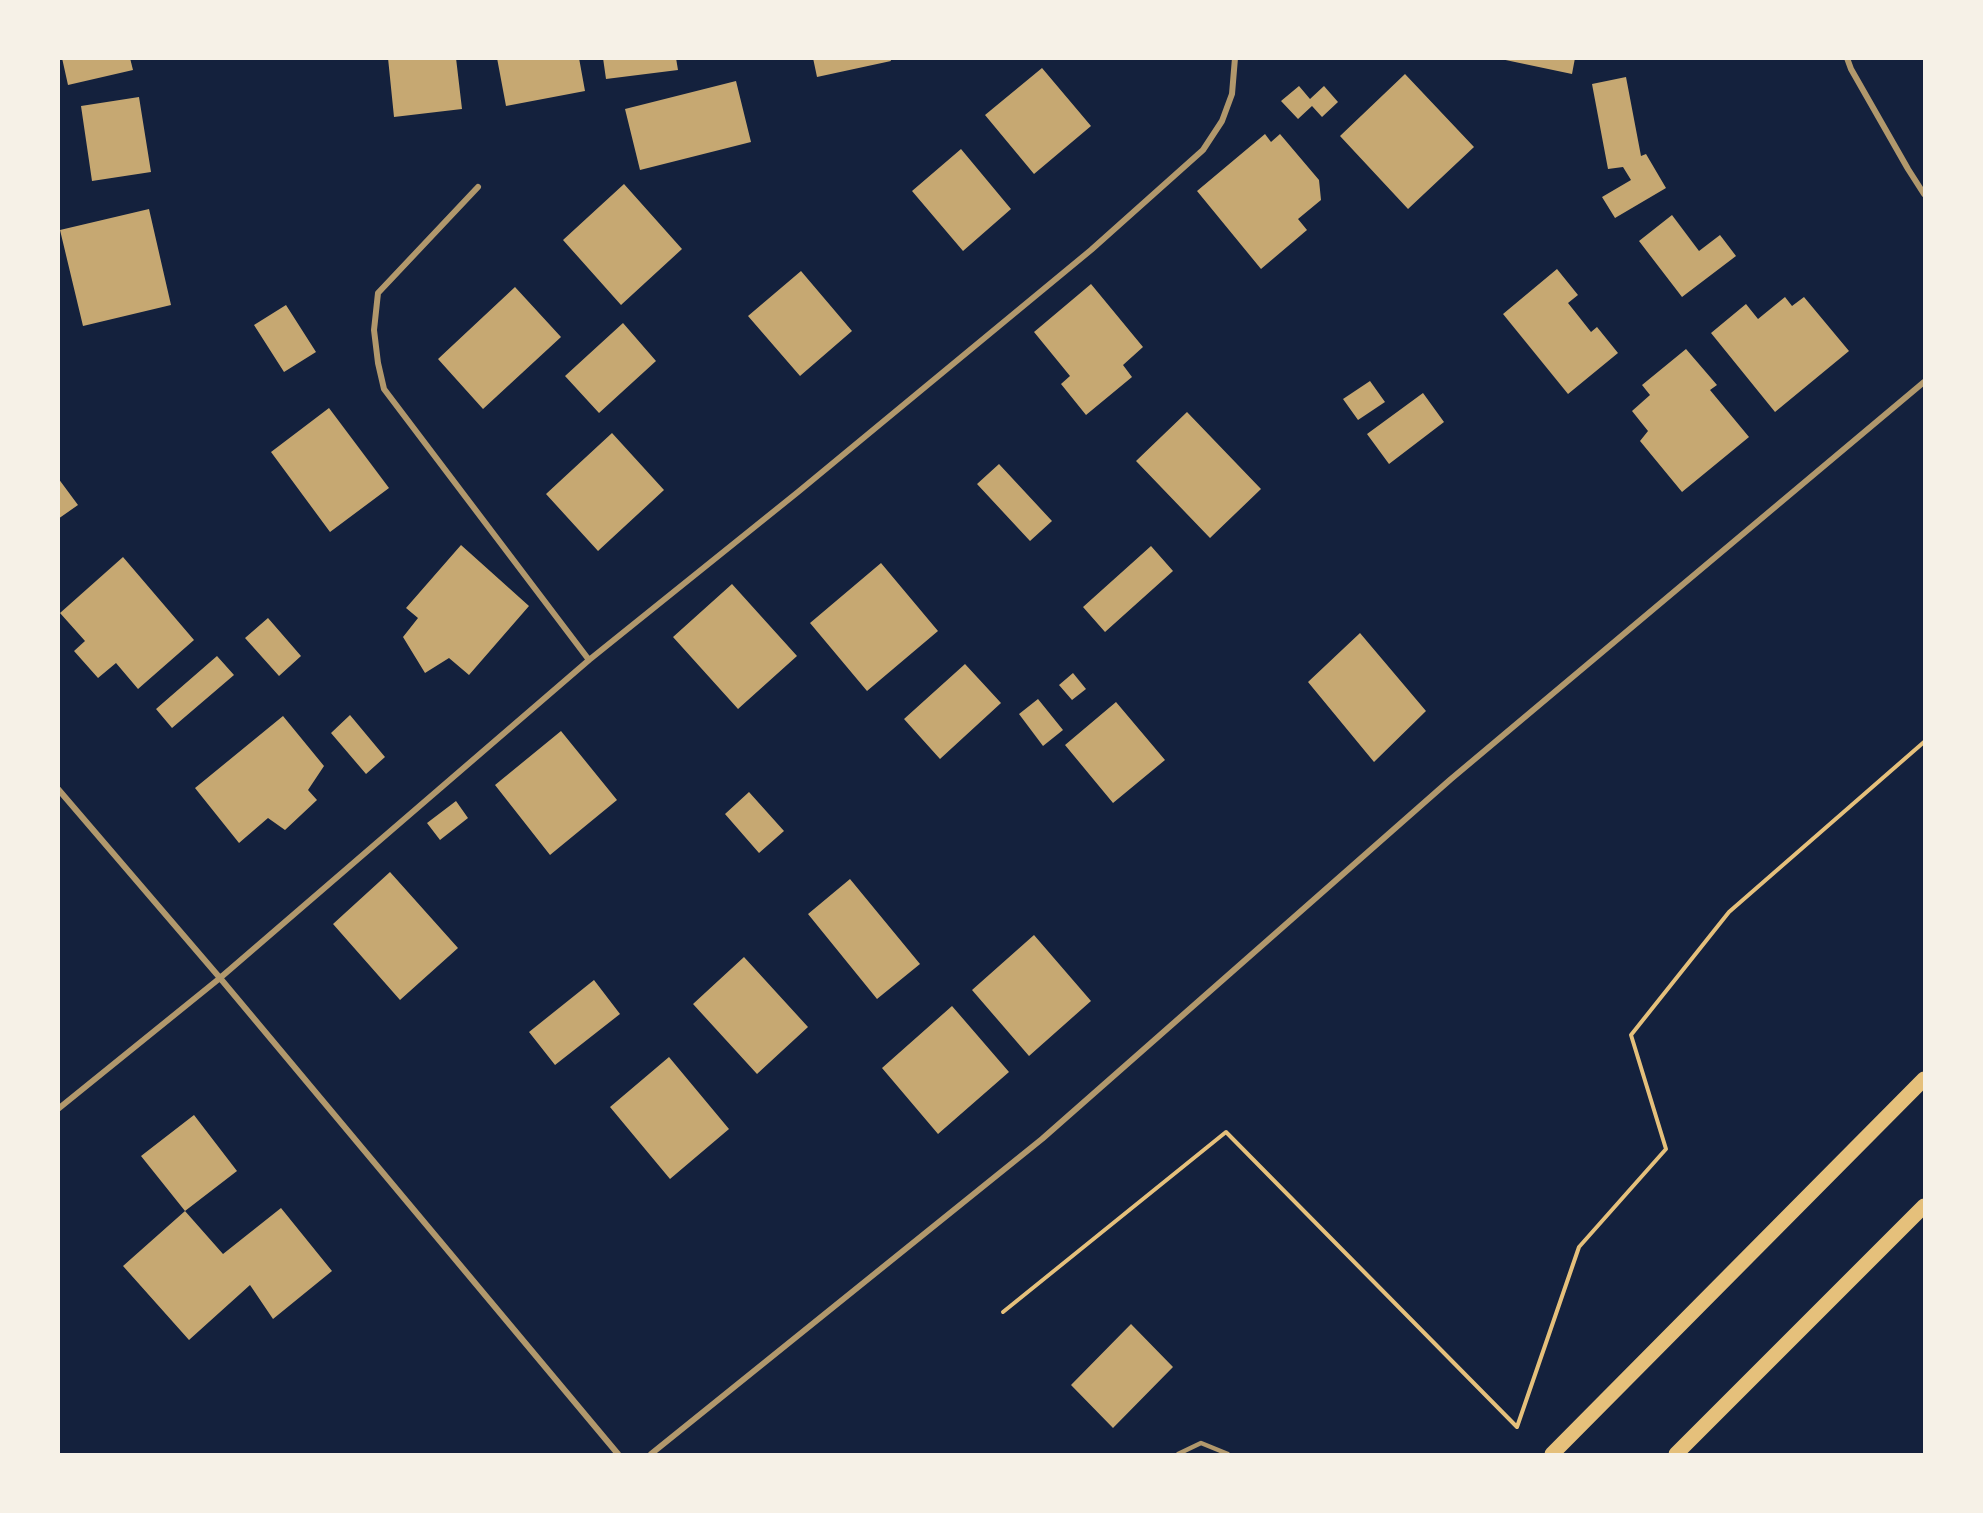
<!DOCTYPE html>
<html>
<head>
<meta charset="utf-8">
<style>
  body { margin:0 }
  #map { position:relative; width:1983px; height:1513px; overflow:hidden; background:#14213d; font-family:"Titillium Web",sans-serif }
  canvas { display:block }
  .frame { position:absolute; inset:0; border:60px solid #f6f1e7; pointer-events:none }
</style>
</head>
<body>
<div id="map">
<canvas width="1983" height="1513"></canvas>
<div class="frame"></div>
</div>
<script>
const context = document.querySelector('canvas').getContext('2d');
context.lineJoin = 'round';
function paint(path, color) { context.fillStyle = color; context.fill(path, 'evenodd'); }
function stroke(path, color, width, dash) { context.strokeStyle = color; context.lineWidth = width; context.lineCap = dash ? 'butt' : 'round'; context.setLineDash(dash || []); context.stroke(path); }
const building = new Path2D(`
  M62 58H130L133 70 68 85Z
  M388 58H456L462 109 394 117Z
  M497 58H579L585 91 506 106Z
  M603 58H676L678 70 606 79Z
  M813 58H890L891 61 817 77Z
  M1496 58H1575L1572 74Z
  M1042 68 1091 126 1034 174 985 115Z
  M1405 74 1474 147 1408 209 1340 136Z
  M1626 77 1641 156 1646 154 1666 188 1615 218 1602 197 1631 180 1623 167 1608 169 1592 84Z
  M736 81 751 142 640 170 625 109Z
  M1299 86 1310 99 1324 86 1338 102 1322 117 1312 106 1298 119 1281 101Z
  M139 97 151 172 92 181 81 106Z
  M1265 134 1271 142 1280 134 1319 180 1321 200 1298 219 1307 230 1261 269 1197 191Z
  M961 149 1011 209 963 251 912 191Z
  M624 184 682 249 621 305 563 240Z
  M149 209 171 305 83 326 60 230Z
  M1672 215 1699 251 1720 235 1736 256 1682 297 1639 241Z
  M1557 269 1578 295 1568 303 1591 332 1597 327 1618 353 1568 394 1503 314Z
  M801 271 852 331 800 376 748 316Z
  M1091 284 1143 347 1123 365 1132 377 1086 415 1061 384 1070 376 1034 332Z
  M515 287 561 337 483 409 438 359Z
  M1785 297 1792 306 1804 297 1849 351 1775 412 1711 333 1746 304 1758 319Z
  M286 305 316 352 284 372 254 325Z
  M623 323 656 361 599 413 565 376Z
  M1686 349 1717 385 1710 390 1749 437 1682 492 1640 441 1648 431 1632 411 1650 395 1642 385Z
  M1370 381 1385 402 1358 420 1343 399Z
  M1423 393 1444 422 1389 464 1367 434Z
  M329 408 389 488 330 532 271 452Z
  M1187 412 1261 489 1210 538 1136 461Z
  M612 433 664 490 598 551 546 494Z
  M999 464 1052 521 1030 541 977 484Z
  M58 478 78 505 58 519Z
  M461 545 529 606 469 675 449 658 425 673 403 637 418 618 406 608Z
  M1151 546 1173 571 1105 632 1083 607Z
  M123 557 194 640 138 689 116 663 98 678 74 651 85 641 60 613Z
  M881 563 938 631 867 691 810 623Z
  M732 584 797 656 738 709 673 637Z
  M268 618 301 656 279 676 245 638Z
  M1360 633 1426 711 1374 762 1308 682Z
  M217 656 234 675 172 728 156 709Z
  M965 664 1001 703 940 759 904 719Z
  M1073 673 1086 689 1072 700 1059 685Z
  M1038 699 1063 730 1043 746 1019 714Z
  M1116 702 1165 760 1113 803 1065 745Z
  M350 715 385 757 366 774 331 733Z
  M283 716 324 766 308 790 317 800 285 830 268 818 239 843 195 788Z
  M561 731 617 800 550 855 495 785Z
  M749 792 784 831 759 853 725 814Z
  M456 801 468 818 440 840 427 823Z
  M390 872 458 948 400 1000 333 924Z
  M850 879 920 964 877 999 808 914Z
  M1034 935 1091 1001 1029 1056 972 990Z
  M744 957 808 1027 757 1074 693 1004Z
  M594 980 620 1014 555 1065 529 1032Z
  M952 1006 1009 1072 938 1134 882 1068Z
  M669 1057 729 1129 670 1179 610 1107Z
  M194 1115 237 1171 185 1211 141 1156Z
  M281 1208 332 1271 273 1319 250 1285 189 1340 123 1266 185 1211 223 1254Z
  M1131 1324 1173 1367 1113 1428 1071 1385Z`);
const path = new Path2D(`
  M1003 1312 1226 1132 1517 1427 1579 1247 1666 1149 1631 1035 1729 912 1924 742`);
const service = new Path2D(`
  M1178 1454 1201 1443 1228 1454`);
const minor = new Path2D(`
  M1847 58 1851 69 1908 169 1924 194
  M478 187 378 293 374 330 378 363 384 389 589 660
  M58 789 220 978 618 1454
  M58 1109 220 978 589 660 798 492 1091 250 1203 150 1222 121 1232 94 1235 58
  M651 1454 1042 1139 1451 779 1924 382`);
const primary = new Path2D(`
  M1552 1454 1924 1079
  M1676 1454 1924 1206`);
paint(building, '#c6a872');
stroke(path, '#e5c07b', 4);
stroke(service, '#b1986c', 4.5);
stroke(minor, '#b1986c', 6);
stroke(primary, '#e5c07b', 15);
</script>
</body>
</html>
